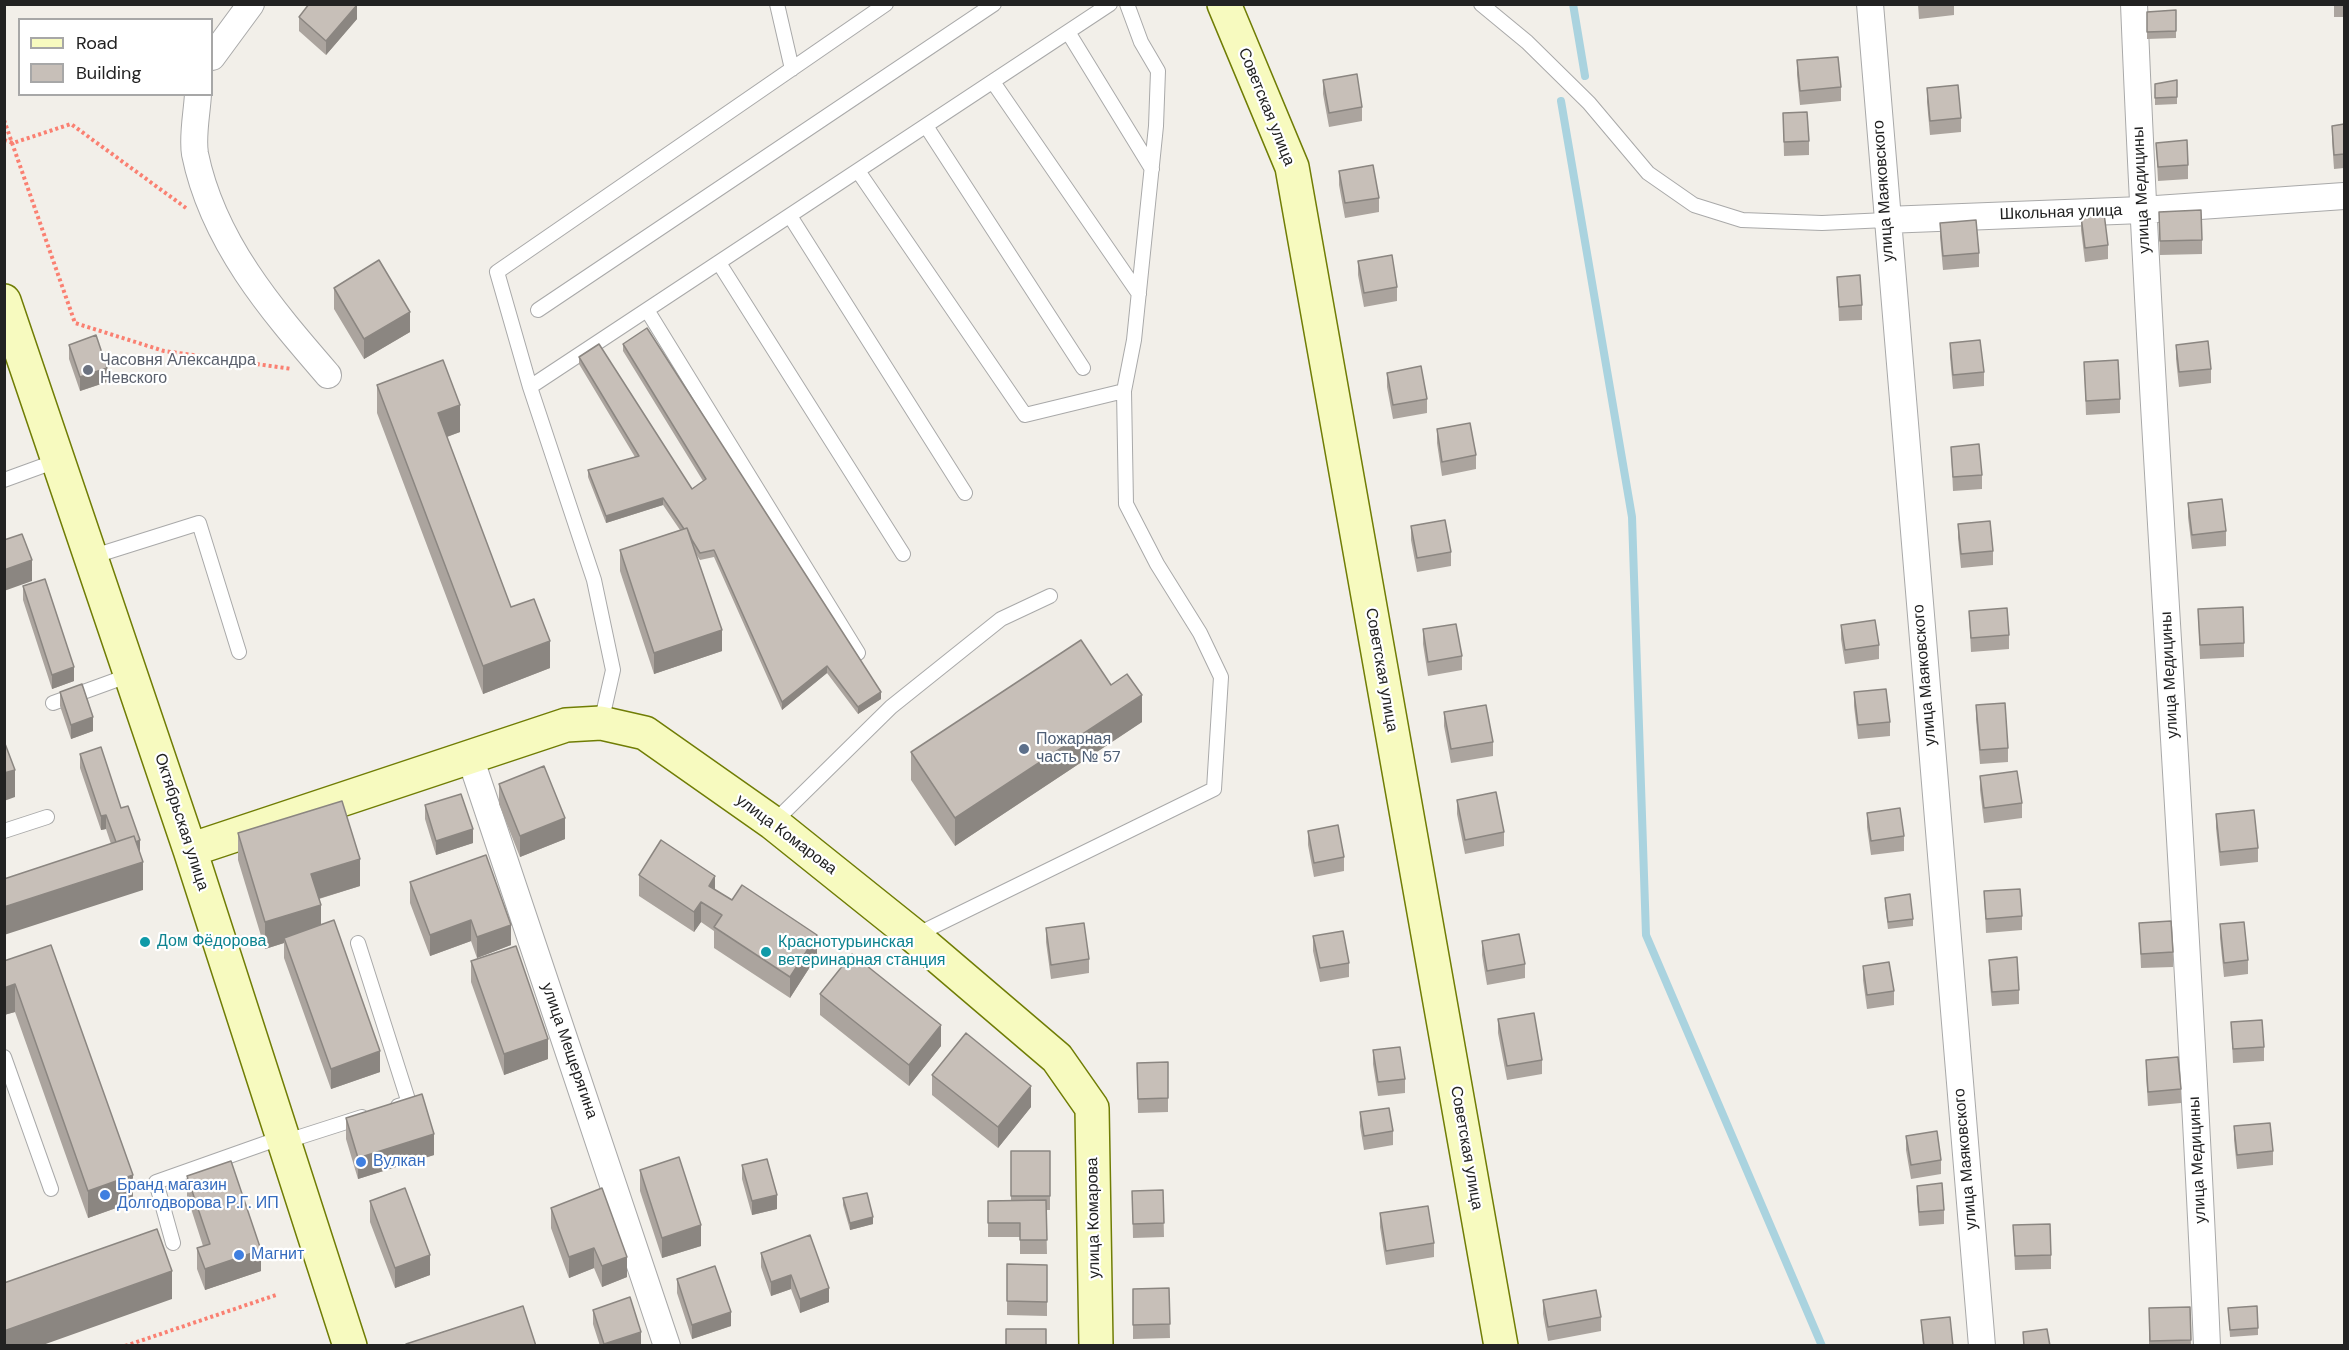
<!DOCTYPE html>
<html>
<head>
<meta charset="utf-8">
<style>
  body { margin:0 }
  #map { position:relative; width:2349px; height:1350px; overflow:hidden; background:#f2efe9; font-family:"DM Sans",sans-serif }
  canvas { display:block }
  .frame { position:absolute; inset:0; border:6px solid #222; pointer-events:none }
  .legend { position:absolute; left:18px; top:18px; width:195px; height:78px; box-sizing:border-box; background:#fff; border:2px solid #a7a7a7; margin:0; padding:8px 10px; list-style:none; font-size:18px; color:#222 }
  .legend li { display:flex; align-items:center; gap:12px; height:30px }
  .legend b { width:30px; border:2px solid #a7a7a7 }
</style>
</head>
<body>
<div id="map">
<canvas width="2349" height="1350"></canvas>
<div class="frame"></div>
<ul class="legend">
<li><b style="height:8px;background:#f7fabf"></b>Road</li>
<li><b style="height:16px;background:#c7bfb8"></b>Building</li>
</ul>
</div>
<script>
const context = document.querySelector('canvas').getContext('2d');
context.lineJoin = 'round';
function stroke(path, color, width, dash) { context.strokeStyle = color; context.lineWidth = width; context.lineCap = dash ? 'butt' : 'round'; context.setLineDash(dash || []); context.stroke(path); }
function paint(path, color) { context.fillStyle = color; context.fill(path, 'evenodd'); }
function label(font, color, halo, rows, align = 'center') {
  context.font = font + ' "DM Sans",sans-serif'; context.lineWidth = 4.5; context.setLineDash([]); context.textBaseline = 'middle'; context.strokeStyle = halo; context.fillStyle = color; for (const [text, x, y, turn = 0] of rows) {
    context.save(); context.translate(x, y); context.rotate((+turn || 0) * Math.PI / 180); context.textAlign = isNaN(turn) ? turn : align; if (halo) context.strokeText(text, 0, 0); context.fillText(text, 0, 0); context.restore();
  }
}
const stream = new Path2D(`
  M1573 4 1585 76
  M1561 101 1632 517 1646 935 1822 1346`);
const path = new Path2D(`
  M4 120 75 323 164 351 292 369
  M4 140 13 143 71 124 186 208
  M125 1346 276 1295`);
const lane = new Path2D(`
  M777 4 792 69
  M1481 4 1527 42 1589 103 1648 173 1694 205 1742 220 1822 223 1886 220
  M1068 32 1152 169
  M993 82 1139 294
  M926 126 1083 368
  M858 171 1025 415 1124 391
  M790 216 965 493
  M719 263 903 554
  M538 310 994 4
  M647 310 858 653
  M530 387 1110 4
  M4 480 59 460
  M91 557 199 523 239 652
  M53 703 130 675
  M601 723 613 670 594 580 530 387 497 272 886 4
  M773 823 891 707 1001 619 1050 596
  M4 831 47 817
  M916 935 1214 789 1221 677 1200 633 1157 564 1126 504 1124 391 1134 340 1156 126 1158 71 1141 42 1127 4
  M358 943 409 1103 398 1106
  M4 1057 51 1189
  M284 1142 362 1117
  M173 1243 156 1182 283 1137`);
const street = new Path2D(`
  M1870 4 1982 1346
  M2134 4C2152 452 2188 898 2207 1346
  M212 57 251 4
  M198 94C197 113 192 136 195 154 213 242 271 309 328 375
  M1886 220 2142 210 2344 196
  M470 757 667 1346`);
const secondary = new Path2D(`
  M1224 4 1292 167 1501 1346
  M4 301 190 850 350 1346
  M190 850 566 725 601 723 645 733 773 823 914 936 1057 1058 1092 1108 1096 1346`);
const wall = new Path2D(`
  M1918 4H1954V15L1919 19Z
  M2334 4H2344V17H2334Z
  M2176 10V38L2147 39V12Z
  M299 17 357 19 326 55 299 31Z
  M1797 60 1841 87V101L1800 105 1797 75Z
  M1323 80 1362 107V121L1329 127 1323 94Z
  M2177 80V104L2155 105V84Z
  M1927 88 1961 118V132L1930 135 1927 102Z
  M1783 113 1809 141V155L1784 156Z
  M2344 124V168L2334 169 2332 140V126Z
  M2156 143 2188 165V179L2158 181Z
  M1339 171 1379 198V212L1345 218 1339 185Z
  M2159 212 2202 240V254L2160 255Z
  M2081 216 2108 245V259L2085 262 2081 230Z
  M1940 223 1979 253V267L1943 270 1940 237Z
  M1358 261 1397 287V301L1364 307 1358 275Z
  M1837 277 1862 305V320L1839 321Z
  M334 288 410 332 364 359 334 309Z
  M1950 343 1984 372V386L1953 389 1950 357Z
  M623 344 881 699 858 714 827 673 782 710 714 557 700 560 696 554 722 651 654 674 620 571V550L680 530 663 505 606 523 588 477V470L635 457 579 364V357L692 489 703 481 623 351Z
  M69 345 107 382 80 391 69 359Z
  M2176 345 2211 369V383L2179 387 2176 359Z
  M2084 362 2120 399V413L2086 415Z
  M1387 373 1427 399V413L1393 419 1387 387Z
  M377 385 460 432 447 437 511 607 550 668 483 694 377 413Z
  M1437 429 1476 455V469L1442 476 1437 443Z
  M1951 447 1982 475V489L1953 491Z
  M2188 503 2226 531V546L2192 549 2188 517Z
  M1958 524 1993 551V565L1961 568 1958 538Z
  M1411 526 1451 552V566L1417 572 1411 540Z
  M23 586 74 681 52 689 23 600Z
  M2198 609 2244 643V657L2200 659Z
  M1969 611 2009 635V649L1971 652Z
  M1841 625 1879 645V659L1845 664 1841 639Z
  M1423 629 1462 656V670L1428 676 1423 644Z
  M1111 685 1142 722 955 846 911 780V752Z
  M60 692 93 731 71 739 60 706Z
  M1854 692 1890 722V736L1858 739 1854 706Z
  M1976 705 2008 748V762L1980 764 1976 719Z
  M1444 712 1493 742V756L1451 763 1444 726Z
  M80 754 121 808 140 853 143 890 111 844 106 829 101 830 80 768Z
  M1980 776 2022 803V818L1984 823 1980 790Z
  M499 784 565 839 520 857 499 804Z
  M1457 800 1504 832V846L1465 854 1457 814Z
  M425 805 473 843 436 855 425 819Z
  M1867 813 1904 836V851L1871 855 1867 827Z
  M2216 814 2258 848V862L2220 866 2216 828Z
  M1308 831 1344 857V871L1314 877 1308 845Z
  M238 833 360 886 319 899 321 925 380 1072 331 1089 284 958V943L265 949 238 860Z
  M639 875 715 890 817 956 790 998 714 948V931L701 922 694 932 639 896Z
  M410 882 511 945 477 958 471 941 430 956 410 903Z
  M1984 891 2022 916V930L1986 933Z
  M1885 898 1913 919V926L1888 929 1885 905Z
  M2139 923 2173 952V967L2141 968Z
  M2220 924 2248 960V974L2224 977 2220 938Z
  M1046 928 1089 959V973L1051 979 1046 942Z
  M1313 936 1349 963V977L1320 982 1313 951Z
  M1482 941 1525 964V978L1487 985 1482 955Z
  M1989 960 2019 990V1004L1992 1006 1989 974Z
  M4 961 133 1202 88 1218 15 1012 4 1015Z
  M471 961 548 1059 504 1075 471 982Z
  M1863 966 1894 991V1005L1867 1009 1863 980Z
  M820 994 941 1046 909 1086 820 1015Z
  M1498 1019 1542 1060V1074L1507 1080 1498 1033Z
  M2231 1022 2264 1047V1061L2233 1063Z
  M1373 1050 1405 1079V1093L1378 1096 1373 1064Z
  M2146 1060 2181 1089V1103L2148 1106 2146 1074Z
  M1168 1062V1112L1138 1113 1137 1063Z
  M932 1075 1031 1107 998 1148 932 1095Z
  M1360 1112 1393 1131V1145L1364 1150 1360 1126Z
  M346 1118 434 1155 358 1179 346 1139Z
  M2234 1126 2273 1151V1165L2237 1169 2234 1140Z
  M1906 1136 1941 1160V1174L1911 1179 1906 1150Z
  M1011 1151H1050V1210H1046L1047 1254H1020V1237H988V1201L1011 1200Z
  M742 1165 777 1209 752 1215 742 1179Z
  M640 1170 701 1246 662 1258 640 1191Z
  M187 1176 261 1271 205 1290 197 1269V1248L203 1246 187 1196Z
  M1917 1186 1944 1210V1224L1919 1226 1917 1200Z
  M1163 1190 1164 1237 1133 1238 1132 1191Z
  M843 1198 873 1224 850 1230 843 1205Z
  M370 1201 430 1275 395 1288 370 1222Z
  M551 1208 627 1277 602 1287 594 1268 569 1278 551 1228Z
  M1380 1213 1434 1243V1257L1386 1265 1380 1227Z
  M2013 1225 2051 1255V1269L2015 1270Z
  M761 1253 829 1302 800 1313 791 1289 771 1296 761 1267Z
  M1007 1264 1047 1265V1316L1007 1315Z
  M677 1279 731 1326 692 1339 677 1293Z
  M1169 1288 1170 1338 1133 1339V1289Z
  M1543 1300 1601 1317V1331L1548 1341 1543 1314Z
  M2190 1307 2191 1346H2149V1308Z
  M2228 1308 2258 1328V1335L2230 1337Z
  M593 1310 641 1346H600L593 1324Z
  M1921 1320 1953 1346H1923Z`);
const shadedWall = new Path2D(`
  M357 5V19L326 55V41Z
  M410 312V332L364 359V339Z
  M107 368V382L80 391V377Z
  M460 405V432L438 440V413Z
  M4 449H6V463H4Z
  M663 498V505L606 523V516Z
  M32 560V581L4 591V570Z
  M722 630V651L654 674V653Z
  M550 641V668L483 694V666Z
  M827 666V673L782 710V702Z
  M74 667V681L52 689V675Z
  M881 692V699L858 714V707Z
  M1142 695V722L955 846V818Z
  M93 717V731L71 739V725Z
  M15 770V797L4 801V773Z
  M106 815V829L101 830V816Z
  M565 818V839L520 857V836Z
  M473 829V843L436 855V841Z
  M140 840V854L118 848Z
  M360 859V886L311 901V874Z
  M143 862V890L4 935V907Z
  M715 876V897L709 886Z
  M701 902V922L694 932V912Z
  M321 905V932L284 938V943L265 949V922Z
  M471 920V941L430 956V935Z
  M511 925V945L477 958V937Z
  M817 935V956L790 998V977Z
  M15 984V1012L4 1015V988Z
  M941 1025V1046L909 1086V1065Z
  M548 1039V1059L504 1075V1054Z
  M380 1051V1072L331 1089V1069Z
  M1031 1086V1107L998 1148V1127Z
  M434 1134V1155L358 1179V1158Z
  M133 1175V1202L88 1218V1191Z
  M777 1195V1209L752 1215V1201Z
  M873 1217V1224L850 1230V1223Z
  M701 1225V1246L662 1258V1238Z
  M594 1248V1268L569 1278V1257Z
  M261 1250V1271L205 1290V1269Z
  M430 1255V1275L395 1288V1268Z
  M627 1257V1277L602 1287V1266Z
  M172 1271V1299L40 1346H4V1331Z
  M791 1275V1289L771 1296V1282Z
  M829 1288V1302L800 1313V1299Z
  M731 1312V1326L692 1339V1325Z
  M641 1332V1346H604V1344Z`);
const building = new Path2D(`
  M309 4H356L357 5 326 41 299 17Z
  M2176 10V31L2147 32V12Z
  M1838 57 1841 87 1800 91 1797 60Z
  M1357 74 1362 107 1329 113 1323 80Z
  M2177 80V97L2155 98V84Z
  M1958 85 1961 118 1930 121 1927 88Z
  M1807 112 1809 141 1784 142 1783 113Z
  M2344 124V154L2334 155 2332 126Z
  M2187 140 2188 165 2158 167 2156 143Z
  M1373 165 1379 198 1345 203 1339 171Z
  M2201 210 2202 240 2160 241 2159 212Z
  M2104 213 2108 245 2085 248 2081 216Z
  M1976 220 1979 253 1943 256 1940 223Z
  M1392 255 1397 287 1364 293 1358 261Z
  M379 260 410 312 364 339 334 288Z
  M1860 275 1862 305 1839 307 1837 277Z
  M647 328 881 692 858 707 827 666 782 702 714 550 700 553 692 540 687 528 684 529 663 498 606 516 588 470 639 456 579 357 599 344 692 489 706 479 623 344Z
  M96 335 107 368 80 377 69 345Z
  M1980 340 1984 372 1953 375 1950 343Z
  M2208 341 2211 369 2179 372 2176 345Z
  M443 360 460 405 438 413 511 607 534 599 550 641 483 666 377 385Z
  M2118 360 2120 399 2086 401 2084 362Z
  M1421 366 1427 399 1393 405 1387 373Z
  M1470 423 1476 455 1442 462 1437 429Z
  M1979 444 1982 475 1953 477 1951 447Z
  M2222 499 2226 531 2192 535 2188 503Z
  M1445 520 1451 552 1417 558 1411 526Z
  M1990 521 1993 551 1961 554 1958 524Z
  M687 528 722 630 654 653 620 550Z
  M22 534 32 560 4 570V540Z
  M45 579 74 667 52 675 23 586Z
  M2243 607 2244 643 2200 645 2198 609Z
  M2007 608 2009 635 1971 638 1969 611Z
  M1875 620 1879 645 1845 650 1841 625Z
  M1456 624 1462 656 1428 662 1423 629Z
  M1081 640 1111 685 1127 674 1142 695 955 818 911 752Z
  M82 684 93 717 71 725 60 692Z
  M1886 689 1890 722 1858 725 1854 692Z
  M2005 703 2008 748 1980 750 1976 705Z
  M1486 705 1493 742 1451 749 1444 712Z
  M4 741 15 770 4 773Z
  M101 747 121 808 128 806 140 840 136 842 134 836 116 842 106 815 101 816 80 754Z
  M544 766 565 818 520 836 499 784Z
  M2017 771 2022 803 1984 808 1980 776Z
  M1496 792 1504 832 1465 840 1457 800Z
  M461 794 473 829 436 841 425 805Z
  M342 801 360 859 311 874 321 905 265 922 238 833Z
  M1900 808 1904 836 1871 841 1867 813Z
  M2254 810 2258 848 2220 852 2216 814Z
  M1338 825 1344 857 1314 863 1308 831Z
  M134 836 143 862 4 907V879Z
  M661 840 715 876 709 886 732 900 742 885 817 935 790 977 714 927 722 915 701 902 694 912 639 875Z
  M486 855 511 925 477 937 471 920 430 935 410 882Z
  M2020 889 2022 916 1986 919 1984 891Z
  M1910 894 1913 919 1888 922 1885 898Z
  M334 920 380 1051 331 1069 284 938Z
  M2171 921 2173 952 2141 954 2139 923Z
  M2244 922 2248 960 2224 963 2220 924Z
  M1084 923 1089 959 1051 965 1046 928Z
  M1343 931 1349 963 1320 968 1313 936Z
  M1519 934 1525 964 1487 971 1482 941Z
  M51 945 133 1175 88 1191 15 984 4 988V961Z
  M516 946 548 1039 504 1054 471 961Z
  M852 954 941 1025 909 1065 820 994Z
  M2017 957 2019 990 1992 992 1989 960Z
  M1889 962 1894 991 1867 995 1863 966Z
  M1534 1013 1542 1060 1507 1066 1498 1019Z
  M2262 1020 2264 1047 2233 1049 2231 1022Z
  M966 1033 1031 1086 998 1127 932 1075Z
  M1400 1047 1405 1079 1378 1082 1373 1050Z
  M2178 1057 2181 1089 2148 1092 2146 1060Z
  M1168 1062V1098L1138 1099 1137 1063Z
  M422 1094 434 1134 358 1158 346 1118Z
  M1389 1108 1393 1131 1364 1136 1360 1112Z
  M2270 1123 2273 1151 2237 1155 2234 1126Z
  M1937 1131 1941 1160 1911 1165 1906 1136Z
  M1011 1151H1050V1196H1011Z
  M679 1157 701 1225 662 1238 640 1170Z
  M767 1159 777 1195 752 1201 742 1165Z
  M231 1161 261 1250 205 1269 197 1248 210 1244 187 1176Z
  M1942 1183 1944 1210 1919 1212 1917 1186Z
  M405 1188 430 1255 395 1268 370 1201Z
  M602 1188 627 1257 602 1266 594 1248 569 1257 551 1208Z
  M1163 1190 1164 1223 1133 1224 1132 1191Z
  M867 1193 873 1217 850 1223 843 1198Z
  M1046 1200 1047 1240H1020V1223H988V1201Z
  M1428 1206 1434 1243 1386 1251 1380 1213Z
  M2050 1224 2051 1255 2015 1256 2013 1225Z
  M157 1229 172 1271 4 1331V1283Z
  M810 1235 829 1288 800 1299 791 1275 771 1282 761 1253Z
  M1007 1264 1047 1265V1302L1007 1301Z
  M715 1266 731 1312 692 1325 677 1279Z
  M1169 1288 1170 1324 1133 1325V1289Z
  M1596 1290 1601 1317 1548 1327 1543 1300Z
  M630 1297 641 1332 604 1344 593 1310Z
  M523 1306 536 1346H406V1344Z
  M2257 1306 2258 1328 2230 1330 2228 1308Z
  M2190 1307 2191 1340 2150 1341 2149 1308Z
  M1950 1317 1953 1346H1924L1921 1320Z
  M1006 1329H1046V1346H1006Z
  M2047 1329 2050 1346H2024L2023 1332Z`);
const markers = [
  [88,370,6,"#6b7280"],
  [1024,749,6,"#5c6f8a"],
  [145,942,6,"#0f9aa8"],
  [766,952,6,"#0f9aa8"],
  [361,1162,6,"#3f7fe0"],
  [105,1195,6,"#3f7fe0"],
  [239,1255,6,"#3f7fe0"]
];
const streetNames = [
  ["Советская улица",1266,107,68],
  ["улица Медицины",2142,190,-93],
  ["улица Маяковского",1884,191,-94],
  ["Школьная улица",2061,213,-2],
  ["Советская улица",1381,670,80],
  ["улица Маяковского",1925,675,-95],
  ["улица Медицины",2170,675,-93],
  ["Октябрьская улица",181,822,72],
  ["улица Комарова",786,835,37],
  ["улица Мещерягина",569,1051,71],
  ["Советская улица",1466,1148,80],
  ["улица Маяковского",1966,1159,-95],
  ["улица Медицины",2198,1160,-93],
  ["улица Комарова",1094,1218,-91]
];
const worshipNames = [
  ["Часовня Александра",100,361],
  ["Невского",100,379]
];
const serviceNames = [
  ["Пожарная",1036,740],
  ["часть № 57",1036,758]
];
const cultureNames = [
  ["Дом Фёдорова",157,942],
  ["Краснотурьинская",778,943],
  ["ветеринарная станция",778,961]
];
const shopNames = [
  ["Вулкан",373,1162],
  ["Бранд магазин",117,1186],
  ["Долгодворова Р.Г. ИП",117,1204],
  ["Магнит",251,1255]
];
stroke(stream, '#aad3df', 8);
stroke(lane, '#a9a9a9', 16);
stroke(street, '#a9a9a9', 28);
stroke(secondary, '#707d05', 36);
stroke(path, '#fa8072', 4, [3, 3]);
stroke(lane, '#fff', 14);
stroke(street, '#fff', 26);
stroke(secondary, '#f7fabf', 33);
paint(wall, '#aba49e');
paint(shadedWall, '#8b8681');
paint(building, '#c7bfb8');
stroke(building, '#8b8681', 1.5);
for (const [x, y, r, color] of markers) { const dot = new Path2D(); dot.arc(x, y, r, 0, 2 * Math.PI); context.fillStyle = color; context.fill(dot); stroke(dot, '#fff', 2); }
label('16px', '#222', '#fff', streetNames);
label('16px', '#5b616d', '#fff', worshipNames, 'left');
label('16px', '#4e5e75', '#fff', serviceNames, 'left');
label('16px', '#0d838f', '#fff', cultureNames, 'left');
label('16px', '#366cbe', '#fff', shopNames, 'left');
</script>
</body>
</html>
